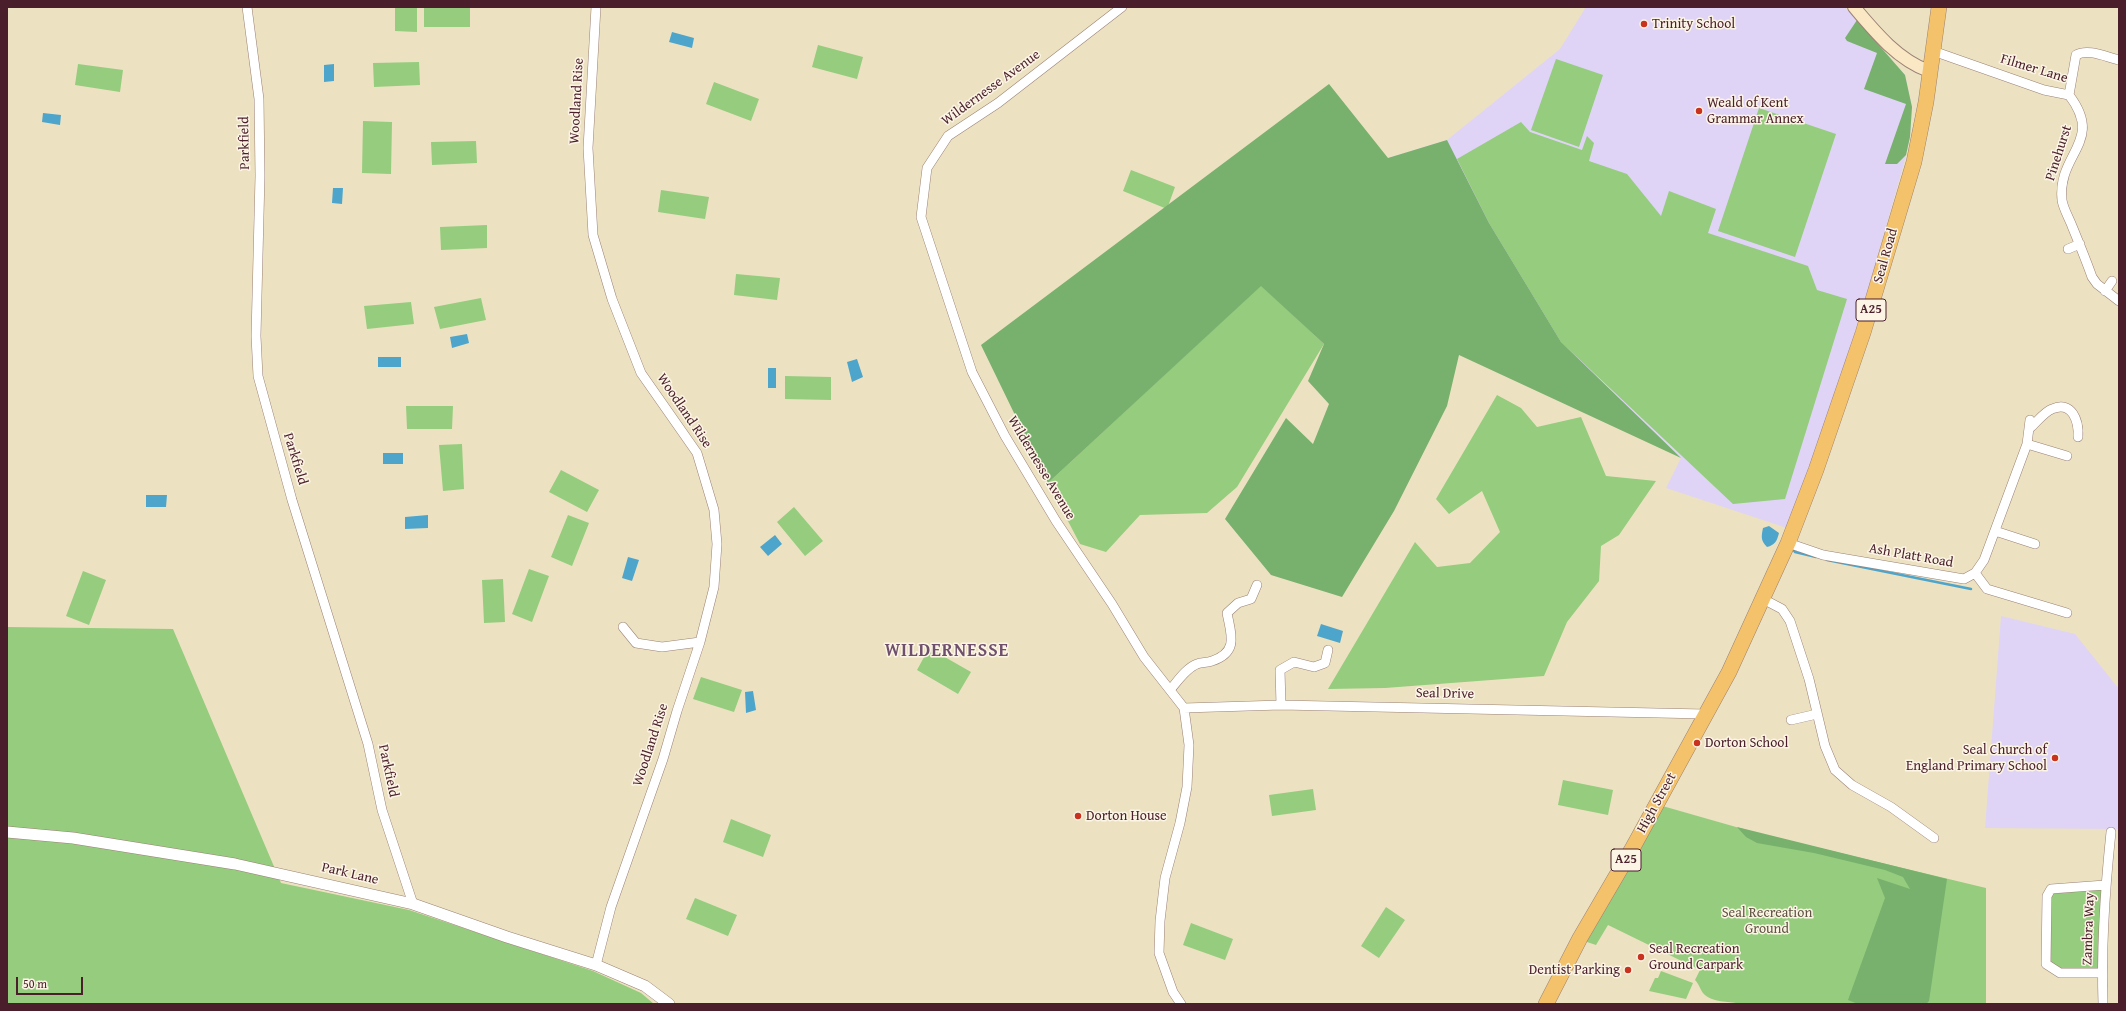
<!DOCTYPE html>
<html>
<head>
<meta charset="utf-8">
<style>
  body { margin:0 }
  #map { position:relative; width:2126px; height:1011px; overflow:hidden; background:#ece2c1; font-family:"Gentium Book Plus",serif }
  canvas { display:block }
  .frame { position:absolute; inset:0; border:8px solid #4a1f2b; pointer-events:none }
  .scale { position:absolute; left:16px; top:977px; width:67px; height:18px; box-sizing:border-box; border:2px solid #4a1f2b; border-top:0; padding-left:5px; font-size:12px; line-height:14px; white-space:nowrap; color:#4a1f2b; -webkit-text-stroke:3px #fcf5e5; paint-order:stroke }
</style>
</head>
<body>
<div id="map">
<canvas width="2126" height="1011"></canvas>
<div class="frame"></div>
<div class="scale">50 m</div>
</div>
<script>
const context = document.querySelector('canvas').getContext('2d');
context.lineJoin = 'round';
function paint(path, color) { context.fillStyle = color; context.fill(path, 'evenodd'); }
function stroke(path, color, width, dash) { context.strokeStyle = color; context.lineWidth = width; context.lineCap = dash ? 'butt' : 'round'; context.setLineDash(dash || []); context.stroke(path); }
function label(font, color, halo, rows, align = 'center') {
  context.font = font + ' "Gentium Book Plus",serif'; context.lineWidth = 3; context.setLineDash([]); context.textBaseline = 'middle'; context.strokeStyle = halo; context.fillStyle = color; for (const [text, x, y, turn = 0] of rows) {
    context.save(); context.translate(x, y); context.rotate((+turn || 0) * Math.PI / 180); context.textAlign = isNaN(turn) ? turn : align; if (halo) context.strokeText(text, 0, 0); context.fillText(text, 0, 0); context.restore();
  }
}
const built = new Path2D(`
  M1586 7H1845L1905 75 1912 107 1910 137 1904 163 1866 297 1830 410 1787 528 1666 488 1681 458 1304 261 1388 158 1447 140 1560 49Z
  M2001 616 2075 634 2119 689V829L1985 828Z`);
const green = new Path2D(`
  M395 7H417V32L395 31Z
  M424 7H470V27H424Z
  M818 45 863 57 857 79 812 67Z
  M1556 59 1603 75 1579 147 1531 130Z
  M419 62 420 85 374 87 373 63Z
  M78 64 123 70 120 92 75 85Z
  M714 82 759 99 751 121 706 104Z
  M1759 108 1836 134 1795 257 1718 231Z
  M363 121 392 122 391 174 362 173Z
  M1521 122 1530 132 1582 150 1587 136 1594 143 1589 161 1627 174 1661 216 1669 191 1716 209 1708 233 1808 266 1817 290 1847 299 1785 499 1733 504 1561 342 1489 223 1457 159Z
  M476 141 477 163 432 165 431 142Z
  M1131 170 1175 187 1167 209 1123 191Z
  M661 190 709 197 705 219 658 212Z
  M487 225V248L441 250 440 227Z
  M736 274 780 278 777 300 734 295Z
  M1261 285 1324 344 1237 487 1207 513 1140 515 1106 552 1080 544 1048 483Z
  M481 298 486 320 440 329 434 307Z
  M411 302 414 324 367 329 364 306Z
  M785 376 831 377V400L785 399Z
  M1497 395 1521 408 1537 427 1581 417 1606 476 1656 481 1619 535 1601 546 1599 581 1567 622 1544 676 1385 688 1328 689 1415 542 1437 567 1470 563 1500 532 1482 491 1449 514 1436 499Z
  M406 406H453L452 429H407Z
  M462 444 464 489 443 491 439 445Z
  M561 470 599 490 587 512 549 492Z
  M794 507 823 541 805 556 777 522Z
  M568 515 589 523 572 566 551 557Z
  M529 569 549 576 532 622 512 614Z
  M83 571 106 580 89 625 66 616Z
  M503 579 505 622 484 623 482 580Z
  M7 627 173 629 281 883 409 910 593 971 641 993 654 1004H7Z
  M929 648 971 672 958 694 917 670Z
  M701 677 742 690 734 712 693 699Z
  M1563 780 1613 790 1608 815 1558 805Z
  M1313 789 1316 810 1272 816 1269 795Z
  M1659 805 1757 833 1986 888V1004H1739C1728 1000 1713 1004 1703 993 1700 989 1699 984 1695 980L1700 970 1608 925 1596 945 1584 941Z
  M731 819 771 835 763 857 723 842Z
  M2105 885 2102 973H2060L2046 964 2051 889Z
  M695 898 737 915 728 936 686 919Z
  M1386 907 1405 920 1379 958 1361 946Z
  M1191 923 1233 939 1225 960 1183 945Z
  M1661 971 1693 983 1686 999 1649 991 1655 978H1658Z`);
const forest = new Path2D(`
  M1857 20 1905 75 1912 107 1910 137 1906 155 1897 164H1885L1906 104 1864 89 1877 53 1847 41 1845 38Z
  M1329 84 1388 158 1447 140 1489 223 1561 342 1681 458 1459 355 1447 406 1394 511 1342 597 1271 575 1225 519 1286 418 1313 444 1329 404 1308 381 1324 344 1261 286 1048 483 981 345Z
  M1737 827 1947 879 1929 1001 1926 1004H1858L1848 1000 1885 898 1877 878 1910 889 1903 877 1885 870 1814 853 1757 843 1746 837Z`);
const water = new Path2D(`
  M672 32 694 38 692 48 669 42Z
  M334 64V81L324 82V65Z
  M43 113 61 115 60 125 42 122Z
  M333 188H343L342 204 332 203Z
  M467 334 469 343 452 348 450 337Z
  M378 357H401V367H378Z
  M857 359 863 377 852 382 847 362Z
  M768 368H776V388H768Z
  M383 453H403V464H383Z
  M146 495H167L166 507H146Z
  M428 515V528L405 529V517Z
  M1769 526 1779 533C1777 541 1775 545 1767 547 1761 541 1761 537 1763 528Z
  M775 535 782 544 768 556 760 547Z
  M628 557 639 560 632 581 622 578Z
  M1321 624 1343 631 1340 643 1317 636Z
  M753 691 756 710 746 713 745 692Z`);
const stream = new Path2D(`
  M1792 548 1795 552 1816 557
  M1827 560 1971 589`);
const minor = new Path2D(`
  M247 7 259 99 260 176 256 336 258 376 292 500 368 744 382 810 413 904
  M596 7 588 148 593 235 612 299 641 373 697 453 714 510 717 544 714 587 700 642 677 711 663 759 611 907 596 965
  M1122 7 998 103 948 136 927 168 921 217 972 372 1005 436 1056 521 1112 604 1144 657 1184 708 1189 745 1187 787 1180 823 1165 878 1160 921 1159 953 1173 992 1181 1004
  M1933 51 2044 90 2069 95 2076 55C2088 48 2106 57 2119 60
  M2069 95C2105 142 2057 153 2062 200 2063 208 2069 218 2072 226 2079 243 2086 260 2092 277L2097 284 2119 301
  M2068 249 2080 244
  M2105 291 2112 281
  M2030 428C2036 423 2044 412 2052 409 2072 400 2079 421 2078 437
  M2027 444 2067 456
  M1995 531 2035 544
  M1788 543 1823 555 1964 579 1975 573 1987 589 2067 613
  M1975 573 1984 560 2027 444 2030 420
  M1763 599 1782 609 1790 621 1809 679 1825 746 1835 770 1852 785 1891 807 1934 838
  M623 627 636 643 662 647 700 642
  M1170 690C1177 682 1186 668 1197 664 1201 662 1207 663 1212 661 1239 652 1231 634 1227 613L1238 603 1251 599 1257 585
  M1281 705 1280 670 1294 662 1314 667 1325 663 1328 650
  M1184 708 1281 705 1705 714
  M1791 720 1817 714
  M2102 973H2060L2046 964 2047 896 2051 889 2105 885
  M2103 1004C2101 947 2105 889 2111 832`);
const tertiary = new Path2D(`
  M7 832 73 838 235 864 413 904 507 937 596 965 645 986 669 1004`);
const secondary = new Path2D(`
  M1854 7C1875 32 1898 60 1929 71`);
const trunk = new Path2D(`
  M1546 1004 1580 938 1632 849 1729 672 1788 543 1816 470 1863 333 1914 162 1926 102 1939 7`);
const markers = [
  [1644,24,4,"#c8321e"],
  [1699,111,4,"#c8321e"],
  [1697,743,4,"#c8321e"],
  [2055,758,4,"#c8321e"],
  [1078,816,4,"#c8321e"],
  [1641,957,4,"#c8321e"],
  [1628,970,4,"#c8321e"]
];
const shields = [
  [1871,310,30],
  [1626,860,30]
];
const shieldNames = [
  ["A25",1871,310],
  ["A25",1626,860]
];
const poiNames = [
  ["Trinity School",1652,24],
  ["Weald of Kent",1707,103],
  ["Grammar Annex",1707,119],
  ["Dorton School",1705,743],
  ["Seal Church of",2047,750,"right"],
  ["England Primary School",2047,766,"right"],
  ["Dorton House",1086,816],
  ["Seal Recreation",1649,949],
  ["Ground Carpark",1649,965],
  ["Dentist Parking",1620,970,"right"]
];
const streetNames = [
  ["Filmer Lane",2034,69,17],
  ["Wildernesse Avenue",991,88,-36],
  ["Woodland Rise",577,101,-87],
  ["Parkfield",245,143,-91],
  ["Pinehurst",2059,153,-72],
  ["Seal Road",1886,256,-74],
  ["Woodland Rise",684,411,56],
  ["Parkfield",295,459,73],
  ["Wildernesse Avenue",1041,468,59],
  ["Ash Platt Road",1911,556,10],
  ["Seal Drive",1445,694,1],
  ["Woodland Rise",651,745,-72],
  ["Parkfield",388,771,78],
  ["High Street",1657,803,-61],
  ["Park Lane",350,874,13],
  ["Zambra Way",2089,929,-88]
];
const parkNames = [
  ["Seal Recreation",1767,913],
  ["Ground",1767,929]
];
const districtNames = [
  ["WILDERNESSE",947,651]
];
paint(built, '#dfd4f5');
paint(green, '#95cc7e');
paint(forest, '#78b06d');
paint(water, '#4ea5cb');
stroke(stream, '#4ea5cb', 2.5);
stroke(minor, '#9b8076', 10);
stroke(tertiary, '#9b8076', 12);
stroke(secondary, '#9b8076', 14);
stroke(trunk, '#9b8076', 16);
stroke(minor, '#fff', 9);
stroke(tertiary, '#fff', 11);
stroke(secondary, '#fae7c3', 12);
stroke(trunk, '#f3c26a', 15);
for (const [x, y, r, color] of markers) { const dot = new Path2D(); dot.arc(x, y, r, 0, 2 * Math.PI); context.fillStyle = color; context.fill(dot); stroke(dot, '#fcf5e5', 1.5); }
for (const [x, y, w] of shields) { const box = new Path2D(); box.roundRect(x - w / 2, y - 11, w, 22, 3); context.fillStyle = '#fcf5e5'; context.fill(box); stroke(box, '#4a1f2b', 1); }
label('bold 13px', '#4a1f2b', null, shieldNames);
label('14px', '#4a1f2b', '#fcf5e5', poiNames, 'left');
label('14px', '#4a1f2b', '#fcf5e5', streetNames);
label('14px', '#605344', '#fcf5e5', parkNames);
context.letterSpacing = '1px';
label('bold 18px', '#6f506c', '#fcf5e5', districtNames);
context.letterSpacing = '0px';
</script>
</body>
</html>
